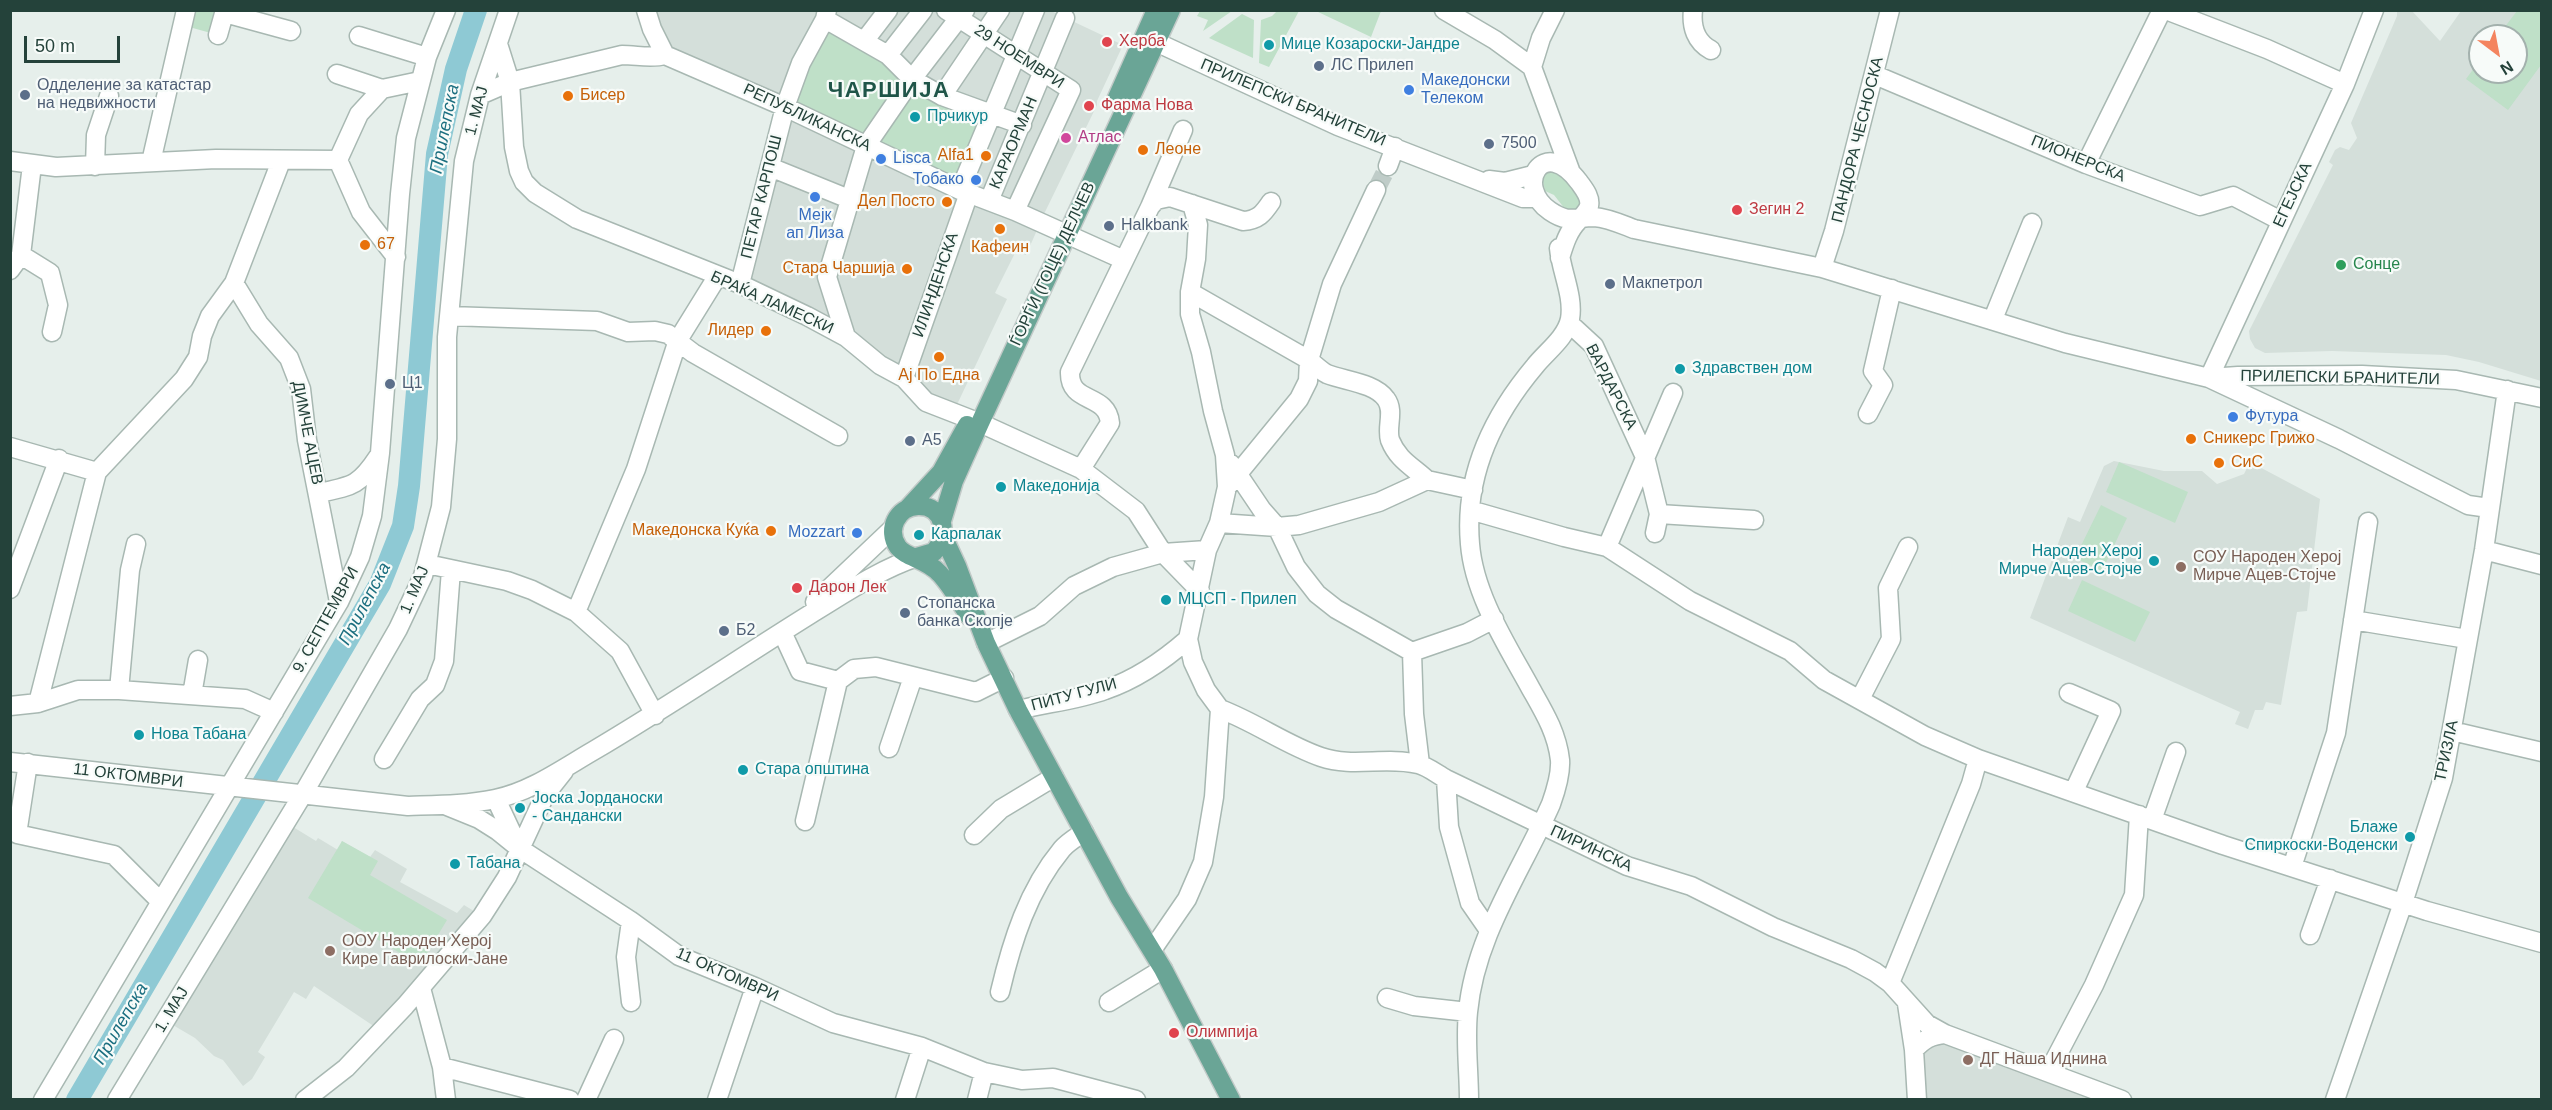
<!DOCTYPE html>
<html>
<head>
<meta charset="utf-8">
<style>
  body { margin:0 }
  #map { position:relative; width:2552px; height:1110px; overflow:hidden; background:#e6efeb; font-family:Arial,sans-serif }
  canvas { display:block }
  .frame { position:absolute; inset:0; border:12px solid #24423a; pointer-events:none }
  .north { position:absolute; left:2468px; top:24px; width:60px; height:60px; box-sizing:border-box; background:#f7fbf9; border:2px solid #a3b1ad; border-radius:50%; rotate:148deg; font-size:16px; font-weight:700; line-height:24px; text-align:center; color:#24423a }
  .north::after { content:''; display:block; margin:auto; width:21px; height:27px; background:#f4845f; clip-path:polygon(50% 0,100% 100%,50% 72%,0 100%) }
  .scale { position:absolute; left:24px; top:36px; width:96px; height:27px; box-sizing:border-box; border:3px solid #24423a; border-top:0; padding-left:8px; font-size:18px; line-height:21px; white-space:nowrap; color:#24423a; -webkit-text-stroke:4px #f7fbf9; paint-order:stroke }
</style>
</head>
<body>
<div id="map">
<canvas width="2552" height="1110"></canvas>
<div class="frame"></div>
<div class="north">N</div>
<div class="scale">50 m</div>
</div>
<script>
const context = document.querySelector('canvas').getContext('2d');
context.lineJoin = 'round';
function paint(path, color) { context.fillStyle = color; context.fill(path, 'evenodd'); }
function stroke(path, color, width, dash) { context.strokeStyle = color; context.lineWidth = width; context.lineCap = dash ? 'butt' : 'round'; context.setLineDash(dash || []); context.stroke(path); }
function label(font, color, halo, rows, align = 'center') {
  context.font = font + ' Arial,sans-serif'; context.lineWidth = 4.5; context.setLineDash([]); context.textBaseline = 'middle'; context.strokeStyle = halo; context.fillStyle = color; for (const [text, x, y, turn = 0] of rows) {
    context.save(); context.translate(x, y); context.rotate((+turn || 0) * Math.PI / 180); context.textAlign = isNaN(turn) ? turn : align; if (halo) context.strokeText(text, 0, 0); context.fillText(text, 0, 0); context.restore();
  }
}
const built = new Path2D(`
  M646 11H1051L1123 45 1097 101V105L1045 212 1026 255 1016 251 995 293 1007 299 953 413 913 386 740 284 785 107 665 55Z
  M2397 11H2412L2440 41 2461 11H2541V381L2479 362 2446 355 2332 351 2265 353 2255 348 2250 339 2249 331 2333 165 2329 162 2335 150 2340 147 2349 150 2357 138 2351 123 2397 16ZM2480 36H2516V72H2480Z
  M2114 461 2164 471H2202L2217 484 2244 474 2250 462 2320 499 2307 611 2297 612 2281 705 2266 702 2263 710H2255L2248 729 2235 724 2240 712 2030 618 2068 517 2080 522 2104 466Z
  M285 822 316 841 318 838 338 850 342 841 370 857 375 850 407 869 400 882 457 913 464 905 482 916 381 1031 314 986 306 999 294 992 258 1052 265 1057 252 1079 243 1086 223 1060 214 1056 195 1038 166 1021Z
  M1935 1035 2122 1099H1917L1922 1041Z`);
const green = new Path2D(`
  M186 11H225L218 35 182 25Z
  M1200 11V10L1232 11 1203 31 1208 20 1197 16Z
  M1277 11H1299L1269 67 1259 63 1261 20 1272 16Z
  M1316 11H1381L1371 37Z
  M2517 11H2541V65L2508 110 2466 79 2480 60V72H2516V36H2498Z
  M1242 14 1254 20 1253 58 1209 38Z
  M825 19 991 115 960 190 785 107Z
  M1551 170C1564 177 1576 188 1582 202L1574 211 1565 209 1554 195 1545 191 1542 177Z
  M2119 462 2188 492 2175 523 2106 492Z
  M2101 505 2127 518 2102 571 2075 558Z
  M2082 580 2150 612 2135 642 2068 611Z
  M342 841 378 861 370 875 447 920 420 965 308 898Z`);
const river = new Path2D(`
  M77 1100 380 584 403 526 409 486 437 154 456 69 476 10`);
const minorTunnel = new Path2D(`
  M1376 190 1388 166`);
const minor = new Path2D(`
  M646 10 652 29 665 55
  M946 10 1071 90 1015 211
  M1444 10 1495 40 1532 67 1570 170
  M1693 10C1691 27 1696 42 1711 50
  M2166 10 2267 49 2345 84
  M225 13 291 31
  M825 19 888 55 912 79 942 96 1022 125
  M218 35 225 10
  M359 36 427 57
  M1145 37 1338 126 1523 198H1537
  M865 40 888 10
  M498 44 510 82 514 147 519 171 524 182 535 193 577 219 740 284 807 316 846 337 880 365 904 378 926 402 980 423 1081 469 1136 511 1163 553 1200 591
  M888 55 923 10
  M1532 67 1541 38 1555 10
  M337 74 382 89
  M1875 75 2086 164 2200 206 2233 196 2281 221
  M480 95 510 82 622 55C637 55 651 59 665 55L785 107 960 190 1015 211 1124 260
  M942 96 1000 10
  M10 161 56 167 216 159 338 160
  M151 162 186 10
  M2086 164 2162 10
  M95 166 96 135 109 96
  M1388 166 1395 147
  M770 167 849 199
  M1489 180 1505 182 1533 175
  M960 190 1035 10
  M989 201 1065 18
  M1150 207 1156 200 1170 197 1243 221C1258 220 1263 214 1271 202
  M21 255 50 273 58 305 52 332
  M396 257 361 212 338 160 359 114 382 89 420 81
  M1560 258C1564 245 1568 231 1578 221 1582 216 1587 213 1589 206 1591 197 1584 189 1579 182 1543 134 1513 186 1550 211 1569 224 1575 217 1594 217 1608 218 1621 224 1634 229L1822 268 2065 343 2209 378 2339 439 2468 505 2489 508
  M1822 268 1834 231 1890 10
  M10 270 21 255 32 165
  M234 283 259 324 289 358 301 389 307 440 339 602
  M740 284 785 107 801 63 825 19 827 10
  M1190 292 1309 360C1315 365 1321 371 1327 374 1345 381 1375 383 1386 399 1395 411 1386 427 1390 440 1398 460 1412 466 1427 480
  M450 316 597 321 628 332 655 331 668 334 693 353 838 436
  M1993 319 2032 223
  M1569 323 1594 346 1645 457 1659 514 1655 533
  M846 337 827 277 866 146 912 79 965 10
  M904 378 969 193
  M2209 378 2345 84 2374 10
  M2209 378 2238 376 2362 375 2456 380 2542 398
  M1868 414 1883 385 1873 371 1892 289
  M10 447 97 472
  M1231 464 1262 510 1277 527 1296 567 1317 594 1336 609 1412 652
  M1081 469 1110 423C1107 392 1069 405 1070 372L1150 207 1183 130
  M1227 487 1299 399 1308 381 1309 360 1332 284 1376 190
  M319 493C352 486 359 486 378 457
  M1470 510 1564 537 1607 547 1690 601 1790 651 1824 680 1925 736 1978 759 2223 845 2427 911 2542 943
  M1659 514 1754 520
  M1219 523 1277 527 1299 525 1379 502 1427 480 1473 490
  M1607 547 1673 393
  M2484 550 2542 565
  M427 564 507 581 532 590 576 612 620 651 655 715
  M10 589 59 459
  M815 602 893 528
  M576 612 636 469 678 340 717 277
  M2353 620 2467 639
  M782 632 800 671 838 681 854 669 876 667 976 692 1004 678
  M986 643 1040 616 1074 586 1113 567 1163 553 1207 550
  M1412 652 1414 714 1420 764
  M1412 652 1467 633 1494 619
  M119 690 130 570 136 544
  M2069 693 2111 711 2074 791
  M192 695 198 660
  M1860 699 1891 639 1888 588 1908 547
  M38 703 97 472 184 379 198 357 202 336 210 316 234 283 281 161
  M10 706 38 703 78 690H119L245 699 274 712
  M1220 709C1255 722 1286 745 1321 757 1353 768 1386 756 1418 764 1427 766 1437 774 1446 779L1627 866 1691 886 1773 927 1851 959 1875 972 1890 983 1927 1024 1945 1034
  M1018 710C1046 703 1078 700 1105 690 1137 679 1163 661 1188 639
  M2452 731 2542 752
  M889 748 913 677
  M384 759 420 699 435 685 444 661 451 570
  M10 762 408 806C437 805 466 805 495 799 530 792 562 769 593 751 666 708 737 660 809 615 844 594 878 570 917 557
  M28 763 17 834 114 855 160 901
  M1446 779 1449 827 1470 903 1488 929
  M496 799 518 846
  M447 806 479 819 498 831 519 848 631 921 679 956 755 987 833 1023 922 1047 984 1072 1022 1080 1053 1078 1136 1100
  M2152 820 2176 752
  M805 821 838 681
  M974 835 1001 809 1054 777
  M2292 867 2336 733 2368 522
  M631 921 626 957 631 1002
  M2310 935 2330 879
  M1152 950 1187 899 1203 862 1214 797 1220 709 1206 690 1193 662 1188 639 1207 550 1219 523 1227 487 1225 455 1213 411 1201 352 1190 314V292L1196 259 1198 225 1192 204
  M1890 983 1971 784 1978 759
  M421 988 442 1067 446 1100
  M1000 992C1012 941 1028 890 1062 849 1068 842 1077 837 1084 832
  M1387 998 1414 1006 1468 1012
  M1109 1002 1163 969
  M1907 1004 1914 1050 1917 1100
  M1914 1050C1923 1040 1931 1035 1945 1034L2122 1100
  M442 1067 570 1100
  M2049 1071 2094 985 2134 895 2139 815
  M43 1100 339 602 360 557 372 516 380 453 400 194 406 138 427 57 446 10
  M117 1100 303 794 398 629 423 576 441 507 447 439V337L464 161 480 95 509 10
  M305 1100 346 1068 405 1006 482 916 507 877 545 795 564 771
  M586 1100 614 1039
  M717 1100 755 987
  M905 1100 922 1047
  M977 1100 984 1072
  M1469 1100C1469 1071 1465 1041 1468 1012 1475 936 1521 872 1551 804 1556 790 1561 774 1560 760 1557 733 1544 712 1531 689 1507 645 1474 595 1470 544 1464 476 1492 417 1535 366 1546 352 1566 338 1570 319 1574 296 1561 271 1559 248
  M2335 1100 2403 903 2443 778 2484 550 2507 390`);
const major = new Path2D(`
  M1116 100 1156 10
  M907 509 941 472 967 425
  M942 521 954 481 980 423 1171 10
  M944 538 957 566 986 643 1018 710 1119 897 1163 969 1231 1100
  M917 557 934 552C949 536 945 505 918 506 897 507 886 530 898 547 906 558 927 559 940 574 951 586 960 602 969 616`);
const markers = [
  [1107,42,6,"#e0444e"],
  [1269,45,6,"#0f9aa8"],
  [1319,66,6,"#5c6f8a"],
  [1409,90,6,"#3f7fe0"],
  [25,95,6,"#5c6f8a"],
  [568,96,6,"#e8710a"],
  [1089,106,6,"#e0444e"],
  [915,117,6,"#0f9aa8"],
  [1066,138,6,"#d1479c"],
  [1489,144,6,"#5c6f8a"],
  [1143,150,6,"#e8710a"],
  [986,156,6,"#e8710a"],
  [881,159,6,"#3f7fe0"],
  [976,180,6,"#3f7fe0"],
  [815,197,6,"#3f7fe0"],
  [947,202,6,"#e8710a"],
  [1737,210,6,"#e0444e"],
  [1109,226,6,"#5c6f8a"],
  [1000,229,6,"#e8710a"],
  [365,245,6,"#e8710a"],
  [2341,265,6,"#2e9e5b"],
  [907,269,6,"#e8710a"],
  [1610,284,6,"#5c6f8a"],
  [766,331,6,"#e8710a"],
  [939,357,6,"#e8710a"],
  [1680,369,6,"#0f9aa8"],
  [390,384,6,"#5c6f8a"],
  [2233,417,6,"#3f7fe0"],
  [2191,439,6,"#e8710a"],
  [910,441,6,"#5c6f8a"],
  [2219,463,6,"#e8710a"],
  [1001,487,6,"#0f9aa8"],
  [771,531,6,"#e8710a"],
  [857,533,6,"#3f7fe0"],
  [919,535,6,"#0f9aa8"],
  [2154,561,6,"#0f9aa8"],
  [2181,567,6,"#8d6e63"],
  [797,588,6,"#e0444e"],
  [1166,600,6,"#0f9aa8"],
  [905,613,6,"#5c6f8a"],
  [724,631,6,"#5c6f8a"],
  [139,735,6,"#0f9aa8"],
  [743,770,6,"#0f9aa8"],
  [520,808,6,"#0f9aa8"],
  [2410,837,6,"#0f9aa8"],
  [455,864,6,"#0f9aa8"],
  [330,951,6,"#8d6e63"],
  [1174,1033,6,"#e0444e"],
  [1968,1060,6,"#8d6e63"]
];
const healthNames = [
  ["Херба",1119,42],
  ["Фарма Нова",1101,106],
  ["Зегин 2",1749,210],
  ["Дарон Лек",809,588],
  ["Олимпија",1186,1033]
];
const cultureNames = [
  ["Мице Козароски-Јандре",1281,45],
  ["Прчикур",927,117],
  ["Здравствен дом",1692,369],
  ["Македонија",1013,487],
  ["Карпалак",931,535],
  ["Народен Херој",2142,552,"right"],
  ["Мирче Ацев-Стојче",2142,570,"right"],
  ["МЦСП - Прилеп",1178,600],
  ["Нова Табана",151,735],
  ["Стара општина",755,770],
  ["Јоска Јорданоски",532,799],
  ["- Сандански",532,817],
  ["Блаже",2398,828,"right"],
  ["Спиркоски-Воденски",2398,846,"right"],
  ["Табана",467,864]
];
const streetNames = [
  ["29 НОЕМВРИ",1019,57,33],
  ["ПРИЛЕПСКИ БРАНИТЕЛИ",1293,103,23],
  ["1. МАЈ",477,111,-75],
  ["РЕПУБЛИКАНСКА",807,118,25],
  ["ПАНДОРА ЧЕСНОСКА",1858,140,-76],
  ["КАРАОРМАН",1014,143,-67],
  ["ПИОНЕРСКА",2078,159,22],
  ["ЕГЕЈСКА",2293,195,-65],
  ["ПЕТАР КАРПОШ",762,197,-76],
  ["ЃОРЃИ (ГОЦЕ) ДЕЛЧЕВ",1053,264,-65],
  ["ИЛИНДЕНСКА",936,285,-71],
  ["БРАЌА ЛАМЕСКИ",772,303,24],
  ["ПРИЛЕПСКИ БРАНИТЕЛИ",2340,378,1],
  ["ВАРДАРСКА",1611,387,63],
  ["ДИМЧЕ АЦЕВ",307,433,79],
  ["1. МАЈ",415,590,-67],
  ["9. СЕПТЕМВРИ",326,620,-61],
  ["ПИТУ ГУЛИ",1074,695,-15],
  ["ТРИЗЛА",2447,751,-78],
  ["11 ОКТОМВРИ",128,776,7],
  ["ПИРИНСКА",1591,849,25],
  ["11 ОКТОМВРИ",727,975,24],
  ["1. МАЈ",172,1010,-59]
];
const serviceNames = [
  ["ЛС Прилеп",1331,66],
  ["Одделение за катастар",37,86],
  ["на недвижности",37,104],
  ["7500",1501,144],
  ["Halkbank",1121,226],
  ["Макпетрол",1622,284],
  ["Ц1",402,384],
  ["А5",922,441],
  ["Стопанска",917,604],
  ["банка Скопје",917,622],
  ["Б2",736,631]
];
const shopNames = [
  ["Македонски",1421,81],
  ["Телеком",1421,99],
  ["Lisca",893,159],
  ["Тобако",964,180,"right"],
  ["Мејк",815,216,"center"],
  ["ап Лиза",815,234,"center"],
  ["Футура",2245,417],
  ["Mozzart",845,533,"right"]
];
const foodNames = [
  ["Бисер",580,96],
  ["Леоне",1155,150],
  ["Alfa1",974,156,"right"],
  ["Дел Посто",935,202,"right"],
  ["67",377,245],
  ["Кафеин",1000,248,"center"],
  ["Стара Чаршија",895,269,"right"],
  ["Лидер",754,331,"right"],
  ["Ај По Една",939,376,"center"],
  ["Сникерс Грижо",2203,439],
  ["СиС",2231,463],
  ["Македонска Куќа",759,531,"right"]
];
const hotelNames = [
  ["Атлас",1078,138]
];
const leisureNames = [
  ["Сонце",2353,265]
];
const educationNames = [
  ["СОУ Народен Херој",2193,558],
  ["Мирче Ацев-Стојче",2193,576],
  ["ООУ Народен Херој",342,942],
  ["Кире Гаврилоски-Јане",342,960],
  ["ДГ Наша Иднина",1980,1060]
];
const waterNames = [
  ["Прилепска",445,129,-79],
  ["Прилепска",365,604,-62],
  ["Прилепска",121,1024,-60]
];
const districtNames = [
  ["ЧАРШИЈА",889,91]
];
paint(built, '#d4dfda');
paint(green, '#bfe0c8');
stroke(river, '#8ec9d4', 22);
stroke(minorTunnel, '#bfccc8', 18, [18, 9]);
stroke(minor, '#a8b8b2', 21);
stroke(major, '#c2cac8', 21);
stroke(minor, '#fff', 18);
stroke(major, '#6aa596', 18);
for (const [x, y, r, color] of markers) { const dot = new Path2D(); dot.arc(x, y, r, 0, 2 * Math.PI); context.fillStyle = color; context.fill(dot); stroke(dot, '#f7fbf9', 2); }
label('16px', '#be3a42', '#f7fbf9', healthNames, 'left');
label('16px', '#0d838f', '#f7fbf9', cultureNames, 'left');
label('16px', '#24423a', '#f7fbf9', streetNames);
label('16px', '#4e5e75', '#f7fbf9', serviceNames, 'left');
label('16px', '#366cbe', '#f7fbf9', shopNames, 'left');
label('16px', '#c56008', '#f7fbf9', foodNames, 'left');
label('16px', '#b23c85', '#f7fbf9', hotelNames, 'left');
label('16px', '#27864d', '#f7fbf9', leisureNames, 'left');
label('16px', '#785e54', '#f7fbf9', educationNames, 'left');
label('italic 18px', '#1c6f80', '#f7fbf9', waterNames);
context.letterSpacing = '1.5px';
label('bold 22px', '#1f5548', '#f7fbf9', districtNames);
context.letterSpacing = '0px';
</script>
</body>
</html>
